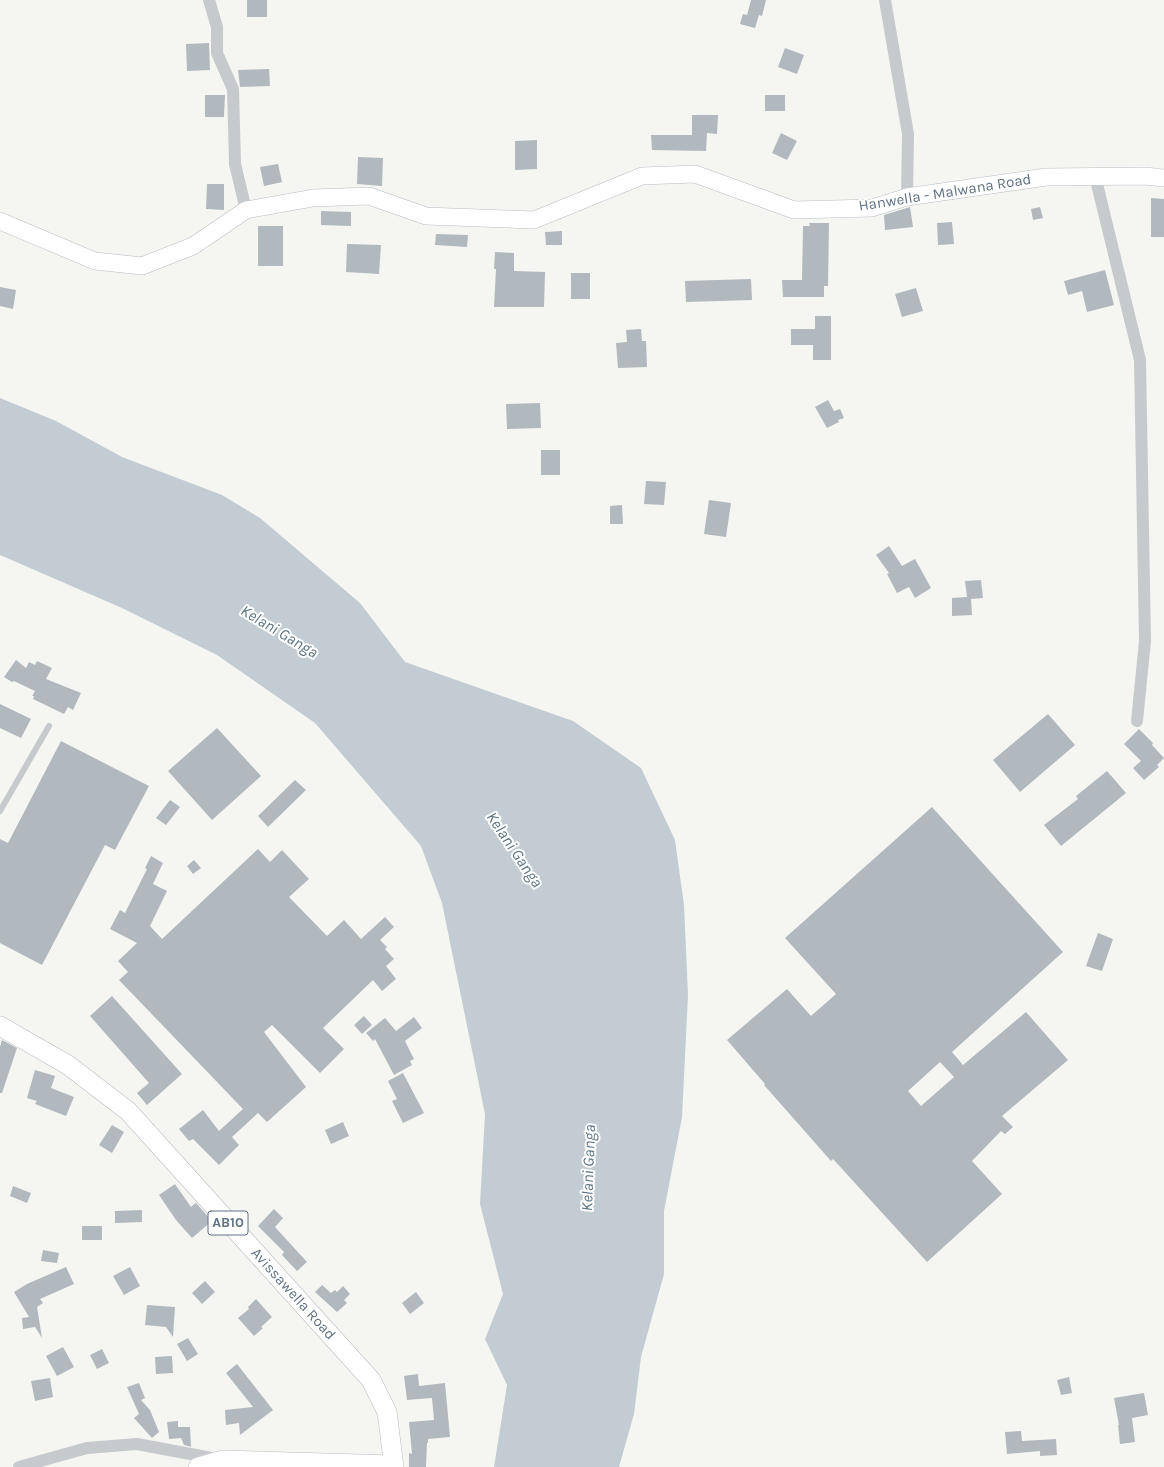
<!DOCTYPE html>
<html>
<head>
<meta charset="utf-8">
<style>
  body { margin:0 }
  canvas { display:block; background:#f5f6f1 }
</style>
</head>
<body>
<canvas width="1164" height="1467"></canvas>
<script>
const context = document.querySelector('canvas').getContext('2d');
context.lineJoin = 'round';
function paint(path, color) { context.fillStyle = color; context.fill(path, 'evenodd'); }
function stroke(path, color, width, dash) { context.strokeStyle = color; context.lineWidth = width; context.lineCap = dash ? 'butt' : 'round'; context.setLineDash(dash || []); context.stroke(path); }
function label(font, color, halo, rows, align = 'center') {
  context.font = font + ' Karla,sans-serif'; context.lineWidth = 4; context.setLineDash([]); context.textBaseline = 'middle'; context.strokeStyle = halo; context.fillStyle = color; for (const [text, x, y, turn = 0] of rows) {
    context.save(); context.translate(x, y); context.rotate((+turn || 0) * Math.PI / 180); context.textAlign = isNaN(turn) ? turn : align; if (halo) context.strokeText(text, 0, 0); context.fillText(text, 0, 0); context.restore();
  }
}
const water = new Path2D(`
  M0 398 56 421 122 457 222 495 260 518 360 603 405 662 573 721 641 768 675 840 684 905 688 995 682 1117 664 1211V1274L641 1357 634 1414 619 1467H494L507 1385 485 1339 503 1294 480 1204 485 1114 442 903 421 846 315 723 217 655 122 608 0 555Z`);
const building = new Path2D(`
  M247 0H267V17H247Z
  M751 0H766L762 16 759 15 755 28 740 24 743 14 747 15Z
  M209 43 210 70 187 71 186 44Z
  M785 48 804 55 797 74 778 67Z
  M269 69 270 86 240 87 238 70Z
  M205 95H225L224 117H205Z
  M765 95H785V111H765Z
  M692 115H718L717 134 707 133 706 151 652 150 651 135H692Z
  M781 133 797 141 787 160 772 153Z
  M537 140V169L515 170V141Z
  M358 157 383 158 382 186 357 184Z
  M278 164 282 182 264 186 260 167Z
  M207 184H224V210L206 209Z
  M1151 198 1164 199V237H1151Z
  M910 207 913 227 885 230 884 215Z
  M1040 207 1043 218 1033 220 1031 209Z
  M321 211 351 212V226L321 225Z
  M952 222 954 244 938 245 937 223Z
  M809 223H829L828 286H824V297H783L782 280H802L803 226H810Z
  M258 226H283V266H258Z
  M562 231V245H546L545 232Z
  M436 234 468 235 467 247 435 245Z
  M347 244 381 245 379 274 346 272Z
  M495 252 514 253V271L545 272 544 307H494L496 269H494Z
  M1105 270 1114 305 1087 312 1082 291 1068 295 1064 281Z
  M571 273H590V299H571Z
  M751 279 752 300 686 302 685 281Z
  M0 287 16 290 13 309 0 306Z
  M916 288 923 311 902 317 895 294Z
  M815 316H831V360H813V345H791V329H815Z
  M641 329 642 341H646L647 367 618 368 616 343 627 342 626 330Z
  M828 400 834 411 840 409 844 418 838 420 839 422 827 428 815 407Z
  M540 403 541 428 507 429 506 404Z
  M541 450H560V475H541Z
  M646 481 666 482 664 505 644 504Z
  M709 500 731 503 726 537 704 534Z
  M622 505 623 524H610V506Z
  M889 546 902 566 915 559 931 588 915 598 909 587 897 593 887 574 889 573 876 555Z
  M981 580 983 598 971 599 972 615 952 616V598L967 597 965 581Z
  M16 660 26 668 29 662 35 665 37 661 52 668 46 679 81 693 73 710 68 707 64 714 33 699 34 696H32L35 691 14 681 12 682 4 677Z
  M0 704 31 719 21 738 0 728Z
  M1048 714 1075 745 1020 792 993 760Z
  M217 728 261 776 212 820 168 771Z
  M1139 729 1153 743 1152 745 1164 758 1157 765 1159 767 1144 780 1133 768 1141 761 1124 744Z
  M61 741 149 786 115 850 105 845 42 965 0 943V839L8 843Z
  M1107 771 1126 793 1061 846 1044 825 1078 799 1076 796Z
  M295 780 306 790 268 827 258 816Z
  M170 800 180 807 166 825 156 818Z
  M932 807 1063 952 952 1052 963 1065 1026 1012 1068 1060 1002 1116 1013 1127 1005 1134 1001 1131 972 1161 1002 1194 927 1262 833 1159 831 1161 764 1085 765 1084 727 1040 787 989 811 1016 836 994 785 938ZM940 1062 954 1077 921 1106 908 1091Z
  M258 849 270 862 282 850 309 879 289 897 327 936 344 920 361 939 385 917 394 927 380 940 387 947 385 949 394 959 386 966 396 979 382 991 373 980 323 1028 344 1049 320 1073 272 1025 264 1032 306 1087 267 1122 258 1113 232 1137 239 1145 219 1165 193 1139 189 1141 179 1129 203 1110 219 1131 243 1109 119 980 128 972 118 961 137 943 110 929 120 910 125 913 147 869 145 868 151 856 163 863 153 884 167 891 150 926 162 939Z
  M194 860 201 868 193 874 187 866Z
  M1098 933 1113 939 1102 971 1086 966Z
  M112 996 182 1074 147 1105 137 1093 149 1083 90 1016Z
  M364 1016 372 1025 362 1034 354 1025Z
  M414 1017 422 1028 405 1041 414 1059 410 1061 412 1065 394 1075 375 1039 373 1041 366 1033 385 1018 396 1031Z
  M2 1040 17 1048 2 1093H0V1047Z
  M35 1070 55 1076 51 1088 74 1097 66 1116 35 1104 37 1101 27 1098Z
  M403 1073 424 1113 403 1123 392 1101 397 1099 388 1081Z
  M343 1122 349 1136 331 1144 325 1130Z
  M112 1125 124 1132 112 1153 99 1145Z
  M175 1184 191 1207 196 1203 212 1221 192 1238 176 1220 159 1195Z
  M13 1186 31 1193 27 1203 10 1196Z
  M274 1209 283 1218 275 1227 307 1262 297 1271 282 1255 284 1252 258 1226Z
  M142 1210V1222L115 1223V1211Z
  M82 1226H102V1240H82Z
  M43 1250 59 1253 57 1263 41 1261Z
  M66 1267 74 1284 40 1299 43 1303 37 1307 42 1338 35 1327 23 1329 22 1318 29 1317 14 1292 27 1284Z
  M130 1267 140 1286 124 1295 113 1276Z
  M205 1281 215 1292 202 1304 192 1293Z
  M322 1285 331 1293 335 1290 337 1292 343 1286 350 1294 344 1300 347 1303 337 1312 315 1292Z
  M416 1292 424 1303 410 1314 402 1303Z
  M256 1299 272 1317 261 1327 263 1328 254 1336 238 1318 249 1309 248 1307Z
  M147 1305 175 1307 173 1337 166 1327 145 1325Z
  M188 1338 198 1354 187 1361 177 1344Z
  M63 1347 74 1367 57 1376 46 1356Z
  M102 1349 109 1363 97 1369 90 1355Z
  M172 1356 173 1373 156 1374 155 1357Z
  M237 1364 273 1410 240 1435 239 1423 226 1425 225 1410 253 1407 226 1373Z
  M418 1374 419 1386 445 1383 450 1437 428 1439V1443H427L426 1467H409V1453L412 1454 409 1422 434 1420 432 1398 407 1400 404 1376Z
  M1069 1377 1072 1393 1061 1395 1057 1380Z
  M50 1378 53 1397 35 1401 31 1381Z
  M139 1383 145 1398 141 1400 150 1410 159 1432 152 1438 134 1418 139 1414 127 1387Z
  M1144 1393 1148 1415 1132 1418 1135 1442 1120 1444 1118 1425H1119L1114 1398Z
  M178 1421V1427H190L191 1447 184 1445 181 1438 169 1439 167 1422Z
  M1021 1431 1022 1441 1056 1439 1057 1455 1040 1456V1451L1007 1454 1005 1432Z`);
const lane = new Path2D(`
  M0 811 49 726`);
const street = new Path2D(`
  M209 0 217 27V53L233 89 235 164 246 210
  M885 0 908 134 907 197
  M1095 176 1140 360 1145 641 1137 721
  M19 1467 87 1448 137 1444 217 1459`);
const secondary = new Path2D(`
  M0 221 95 261 142 266 193 246 246 210 313 198 369 196 426 216 534 220 642 176 695 174 794 210 872 208 907 197 1046 177 1145 176 1164 178`);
const primary = new Path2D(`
  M0 1026 68 1065 128 1111 371 1380 387 1412 394 1467
  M198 1467 222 1460 394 1465`);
const shields = [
  [228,1223,40]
];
const shieldNames = [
  ["AB10",228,1223]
];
const streetNames = [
  ["Hanwella - Malwana Road",945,193,-9],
  ["Avissawella Road",293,1294,48]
];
const waterNames = [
  ["Kelani Ganga",279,632,31],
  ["Kelani Ganga",514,850,56],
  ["Kelani Ganga",589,1168,-88]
];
paint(water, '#c2ccd2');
paint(building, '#b1b8be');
stroke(secondary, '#b8bdc2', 18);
stroke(primary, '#b9bcc0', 20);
stroke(lane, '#c7cacd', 6);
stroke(street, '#c7cacd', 12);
stroke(secondary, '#fff', 17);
stroke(primary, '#fff', 19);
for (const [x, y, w] of shields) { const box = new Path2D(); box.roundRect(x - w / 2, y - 12, w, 24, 3); context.fillStyle = '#fff'; context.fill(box); stroke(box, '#617285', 1); }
label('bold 14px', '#617285', null, shieldNames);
label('15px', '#617285', '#fff', streetNames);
label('italic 16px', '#5d7483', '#fff', waterNames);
</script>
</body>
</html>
